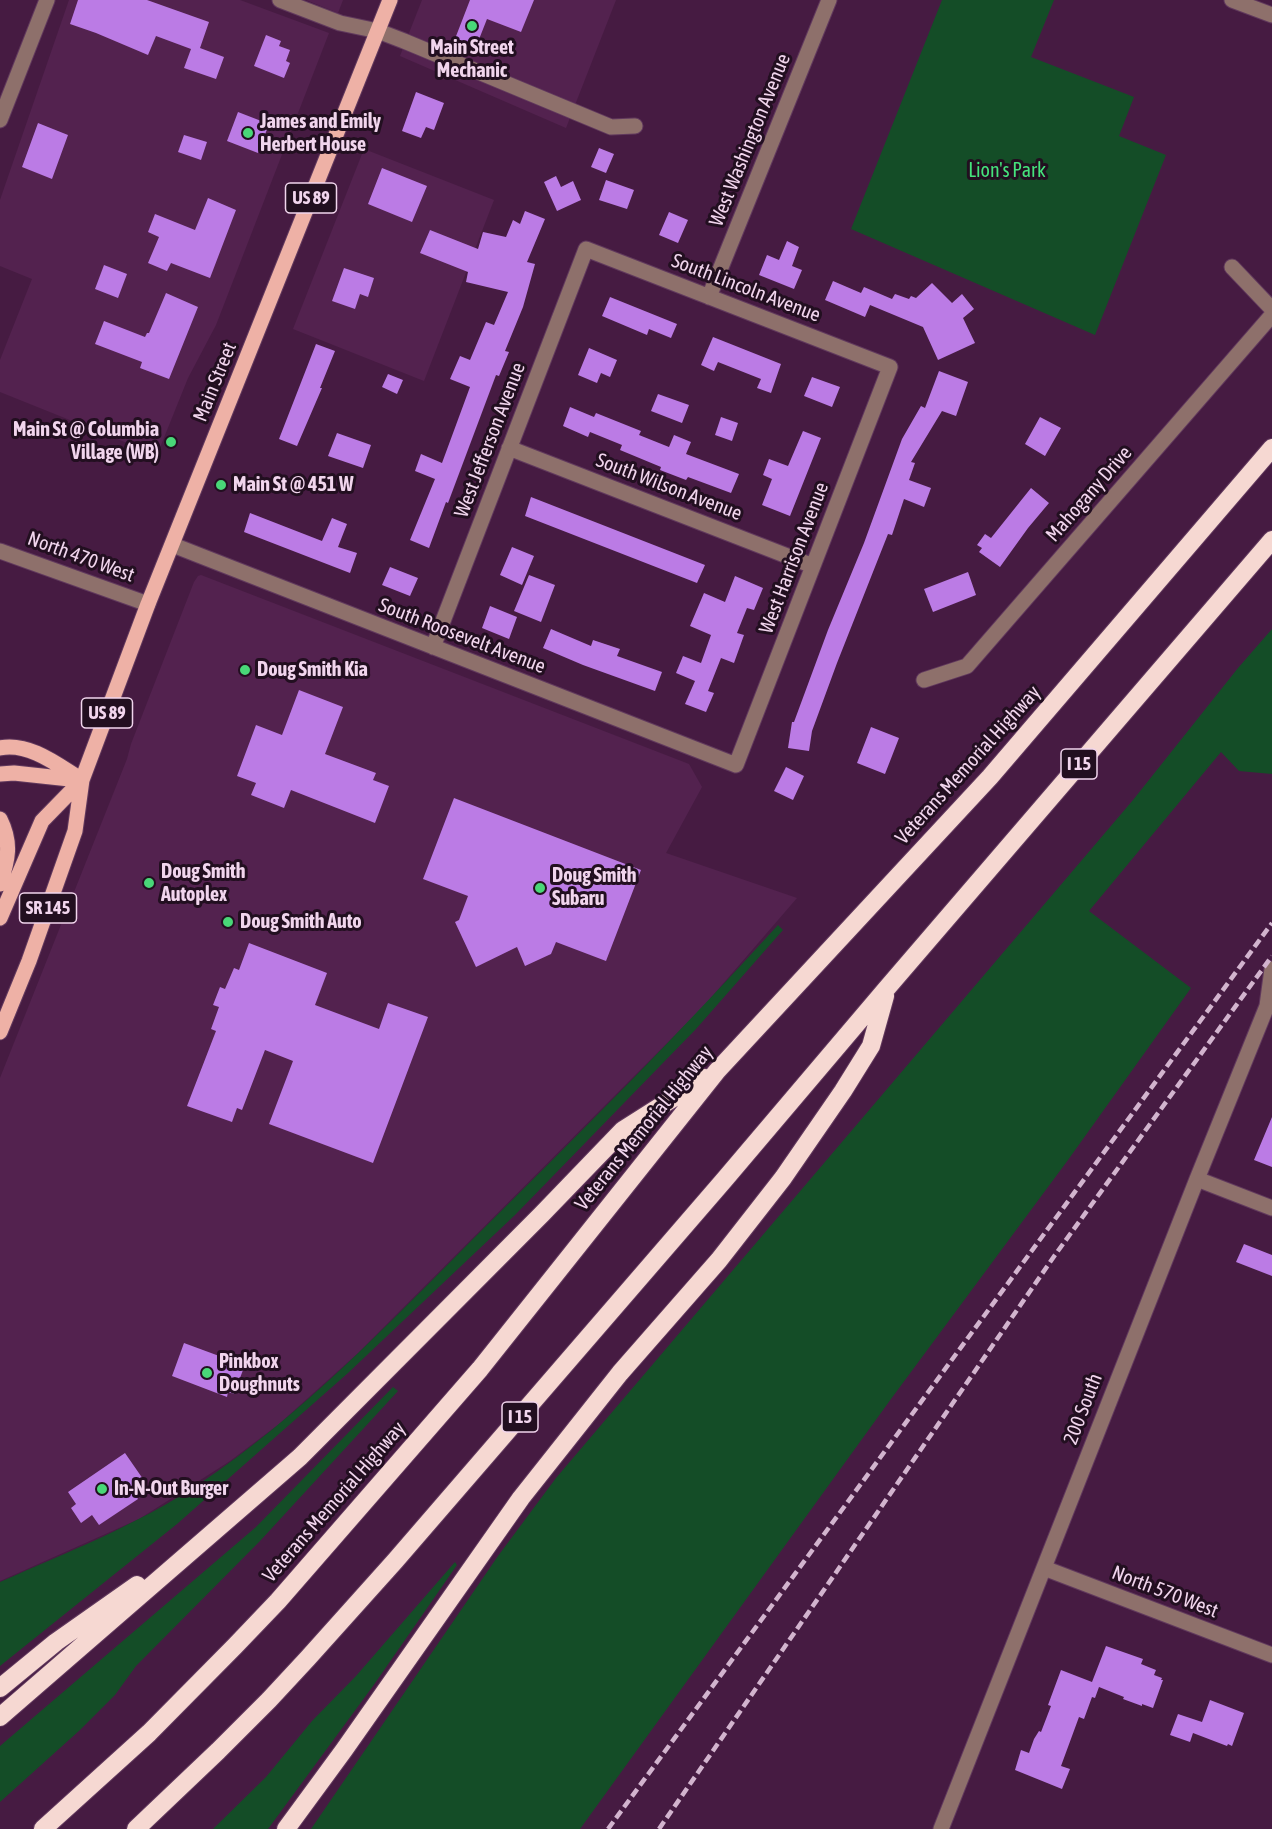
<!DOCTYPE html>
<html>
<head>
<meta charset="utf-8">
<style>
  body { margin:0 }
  canvas { display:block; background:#461b42 }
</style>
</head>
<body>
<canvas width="1272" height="1829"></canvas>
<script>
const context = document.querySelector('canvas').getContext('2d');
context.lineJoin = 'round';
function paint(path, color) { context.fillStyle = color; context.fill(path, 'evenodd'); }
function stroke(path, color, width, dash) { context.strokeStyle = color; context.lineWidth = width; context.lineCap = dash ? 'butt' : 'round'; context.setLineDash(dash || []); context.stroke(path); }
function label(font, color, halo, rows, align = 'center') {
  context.font = font + ' "Asap Condensed",sans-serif'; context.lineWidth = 6; context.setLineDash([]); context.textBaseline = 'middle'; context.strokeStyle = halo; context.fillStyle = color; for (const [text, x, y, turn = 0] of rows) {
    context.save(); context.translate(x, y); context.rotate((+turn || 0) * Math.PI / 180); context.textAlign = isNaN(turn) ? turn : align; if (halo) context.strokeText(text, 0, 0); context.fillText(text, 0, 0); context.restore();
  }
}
const built = new Path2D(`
  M69 0H240L329 33 216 325 188 378 157 455 0 392V360L32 279 0 266V200Z
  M306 0H343L338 13Z
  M422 0H616L566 128 400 56Z
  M364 149 494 200 424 381 293 329Z
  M201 575 689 764 702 787 666 853 797 898 702 1008 358 1353 279 1424 230 1461 139 1519 0 1581V1078L127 759 131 744 194 582 198 576Z`);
const green = new Path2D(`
  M942 0H1054L1031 57 1134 97 1119 136 1166 155 1095 335 851 229Z
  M1272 629V774L1239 771 1221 752 1089 911 1191 988 1068 1160 891 1399 580 1829H311L498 1556 556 1478 1133 800 1238 668Z
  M778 925 783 930 696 1029 515 1215 348 1373 177 1524 0 1666V1582C68 1552 137 1525 199 1484 301 1416 386 1326 472 1240 576 1137 680 1033 778 925Z
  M393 1387 398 1391 260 1541 136 1666 115 1695 80 1730 0 1802V1746L256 1527Z
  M455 1562 457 1565 373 1686 268 1829H213L266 1777 312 1721 356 1676Z`);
const building = new Path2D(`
  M78 0H147L209 22 200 48 224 57 216 79 184 68 191 49 156 36 148 55 96 33 70 24Z
  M470 0H534L521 32 487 19 474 52 453 44Z
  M266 35 281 41 279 46 290 50 286 61 290 63 284 78 254 66Z
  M416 92 444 103 434 130 426 127 421 138 402 131Z
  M238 112 269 124 258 153 227 141Z
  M38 123 68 135 52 179 22 167Z
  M184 135 207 142 201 160 178 152Z
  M599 148 614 154 606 173 591 167Z
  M382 168 427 186 412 222 368 204Z
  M556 176 561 187 573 181 581 200 557 211 544 182Z
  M606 180 634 190 627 209 599 200Z
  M208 198 236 210 210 278 171 263 167 271 148 263 159 237 148 232 155 214 195 230Z
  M525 211 545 219 527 262 535 264 523 307 505 351 509 352 499 376 496 375 448 503 446 502 429 548 410 540 435 479 415 471 421 454 442 463 470 387 450 379 460 356 470 360 486 322 494 325 508 292 466 282 468 272 420 253 430 230 478 249 483 232 506 237 513 220 520 224Z
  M669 212 688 220 678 243 659 235Z
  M787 241 799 247 792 266 802 270 794 289 759 275 767 255 779 260Z
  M104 265 127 274 118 298 95 289Z
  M344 268 374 278 368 297 360 294 355 309 332 301Z
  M833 281 861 293 864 287 892 299 895 294 909 299 911 296 916 298 932 283 952 303 962 294 974 309 963 318 975 343 938 360 923 327 870 305 865 317 825 300Z
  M166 293 198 307 169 379 140 368 142 362 95 344 104 321 145 337 147 333H149Z
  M610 297 677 324 671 338 649 329 647 335 602 316Z
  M713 337 781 364 771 393 757 388 761 379 718 362 714 371 701 365Z
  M316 344 335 351 320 388H322L297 446 279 439Z
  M589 348 617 360 610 377 601 373 597 383 578 375Z
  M939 371 968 382 956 416 942 411 911 462 915 463 909 480 931 488 924 507 904 499 892 535 888 534 837 663 812 731 809 751 788 748 792 722H794L828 630 864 543 902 439 921 406 925 408Z
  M388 374 403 380 397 394 382 387Z
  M812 377 840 387 832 407 804 396Z
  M658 394 689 405 682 423 651 411Z
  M570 407 594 417 596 413 641 431 639 435 669 447 674 435 691 442 686 454 739 474 731 493 688 477 686 480 660 470 661 467 620 450 622 445 590 432 588 437 563 426Z
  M721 417 738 423 732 441 715 435Z
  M1040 417 1061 428 1045 456 1025 444Z
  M803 431 821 438 790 516 762 505 772 479 763 475 769 459 788 466Z
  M337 433 371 445 363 468 328 456Z
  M1031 488 1049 503 1028 528 1000 567 979 552 982 548 977 545 985 534 991 538Z
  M531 497 705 565 697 583 525 516Z
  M250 513 322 541 332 518 347 524 338 547 357 553 350 573 244 532Z
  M512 547 534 556 522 585 500 575Z
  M390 567 418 578 410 596 382 585Z
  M968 572 976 595 933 612 924 589Z
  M529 575 555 585 541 622 514 611Z
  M735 576 763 588 754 610 747 608 737 633 744 635 734 663 721 658 708 691 714 693 706 712 685 704 695 681 676 673 683 656 701 663 711 635 690 626 704 593 725 602Z
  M490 606 517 617 509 639 482 628Z
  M551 629 591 646 593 640 620 649 617 656 662 672 655 691 583 665 543 648Z
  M299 690 343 707 325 754 376 773 373 780 389 786 375 823 291 790 284 808 251 795 256 783 237 776 256 725 282 735Z
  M871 727 899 738 885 774 857 763Z
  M786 767 804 776 793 800 774 791Z
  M454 798 641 870 606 961 556 942 551 954 525 966 517 947 476 967 455 922 459 920 468 896 423 879Z
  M249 943 327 973 315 1005 379 1029 388 1003 428 1017 373 1163 269 1124 293 1061 265 1050 242 1110 237 1108 232 1122 187 1106 216 1031 211 1029 219 1007 213 1005 220 987 225 989 234 968 239 970Z
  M1272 1117V1167L1254 1160Z
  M1244 1244 1272 1255V1276L1236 1262Z
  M184 1343 230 1360 228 1364 243 1370 234 1394 228 1392 227 1397 172 1376Z
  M125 1453 143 1479 130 1487 138 1499 99 1525 92 1515 81 1523 71 1508 76 1504 68 1492Z
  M1106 1646 1143 1659 1141 1664 1156 1670 1154 1675 1162 1678 1161 1680H1163L1153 1708 1142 1704V1706L1123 1699 1124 1697 1099 1687 1095 1698 1092 1697 1084 1719 1079 1717 1061 1766 1070 1769 1062 1789 1015 1770 1021 1750 1029 1753 1034 1739 1039 1731 1041 1732 1051 1706 1048 1705 1061 1670 1092 1682Z
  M1210 1700 1244 1713 1232 1746 1228 1744 1227 1746 1193 1733 1190 1742 1170 1735 1178 1714 1202 1722Z`);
const minor = new Path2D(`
  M280 0 340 23 378 31 404 41 611 127 635 126
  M1232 0 1272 15
  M0 120 47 0
  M1232 267 1272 309
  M709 297 829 0
  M509 448 813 566
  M173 545 201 556 736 765 890 367 586 249 433 647
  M0 551 148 604
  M924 680 967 666 1272 315
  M1197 1179 1272 1208
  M1044 1568 1272 1655
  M941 1829 1197 1179 1267 1006 1272 969`);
const major = new Path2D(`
  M0 748C30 742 59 766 82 780
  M0 774 14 773 79 780
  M0 819C12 843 8 860 0 884
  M0 918 42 821 82 780
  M0 1032 29 961 75 831 82 780 148 604 390 0`);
const highway = new Path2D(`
  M0 1688 56 1642 137 1585
  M0 1717 300 1457 542 1214 623 1130 705 1078
  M43 1829 149 1733 235 1646 278 1601 480 1369 717 1071 990 777 1272 448
  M136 1829 218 1751 269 1700 308 1658 395 1561 725 1179 887 988 1272 540
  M286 1829 344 1750 521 1498 620 1373 719 1260 783 1178 843 1091 871 1046 885 996`);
const rail = new Path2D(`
  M608 1829 1272 923
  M659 1829 1055 1255 1272 956`);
const markers = [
  [472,26,6,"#49d778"],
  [248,133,6,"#49d778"],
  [171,442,6,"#49d778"],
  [221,485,6,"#49d778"],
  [245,670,6,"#49d778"],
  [149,883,6,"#49d778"],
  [540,888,6,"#49d778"],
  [228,922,6,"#49d778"],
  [207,1373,6,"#49d778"],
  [102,1489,6,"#49d778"]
];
const shields = [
  [311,198,51],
  [107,713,51],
  [1079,764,36],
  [48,908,57],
  [520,1417,36]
];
const shieldNames = [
  ["US 89",311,198],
  ["US 89",107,713],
  ["I 15",1079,764],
  ["SR 145",48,908],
  ["I 15",520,1417]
];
const poiNames = [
  ["Main Street",472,48,"center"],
  ["Mechanic",472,71,"center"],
  ["James and Emily",260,122],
  ["Herbert House",260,145],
  ["Main St @ Columbia",159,430,"right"],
  ["Village (WB)",159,453,"right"],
  ["Main St @ 451 W",233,485],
  ["Doug Smith Kia",257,670],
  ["Doug Smith",161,872],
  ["Autoplex",161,895],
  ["Doug Smith",552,876],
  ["Subaru",552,899],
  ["Doug Smith Auto",240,922],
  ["Pinkbox",219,1362],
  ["Doughnuts",219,1385],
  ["In-N-Out Burger",114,1489]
];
const streetNames = [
  ["West Washington Avenue",750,140,-68],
  ["South Lincoln Avenue",746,288,21],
  ["Main Street",215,382,-68],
  ["West Jefferson Avenue",490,440,-69],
  ["South Wilson Avenue",669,487,21],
  ["Mahogany Drive",1089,494,-49],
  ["North 470 West",81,557,20],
  ["West Harrison Avenue",794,558,-69],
  ["South Roosevelt Avenue",462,636,21],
  ["Veterans Memorial Highway",968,765,-48],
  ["Veterans Memorial Highway",644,1128,-51],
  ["200 South",1083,1409,-69],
  ["Veterans Memorial Highway",334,1502,-49],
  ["North 570 West",1165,1592,21]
];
const parkNames = [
  ["Lion's Park",1007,171]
];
paint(built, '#53224f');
paint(green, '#144d27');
paint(building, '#bb7be5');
stroke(minor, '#61395d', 17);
stroke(major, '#61395d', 17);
stroke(highway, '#61395d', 20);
stroke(minor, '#8e706b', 15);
stroke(major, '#eeb1a6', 15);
stroke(highway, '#f6d8d2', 18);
stroke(rail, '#d2b4ce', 4.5, [9, 4.5]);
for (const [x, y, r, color] of markers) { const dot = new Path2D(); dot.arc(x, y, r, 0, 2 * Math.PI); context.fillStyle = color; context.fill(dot); stroke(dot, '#220f20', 2); }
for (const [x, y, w] of shields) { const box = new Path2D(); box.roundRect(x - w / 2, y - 15, w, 30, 4.5); context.fillStyle = '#220f20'; context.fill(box); stroke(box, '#f1d5ed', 1.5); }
label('bold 18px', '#f1d5ed', null, shieldNames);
label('bold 20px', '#f1d5ed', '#220f20', poiNames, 'left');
label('20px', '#f1d5ed', '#220f20', streetNames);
label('20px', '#45e37c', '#220f20', parkNames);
</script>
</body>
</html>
